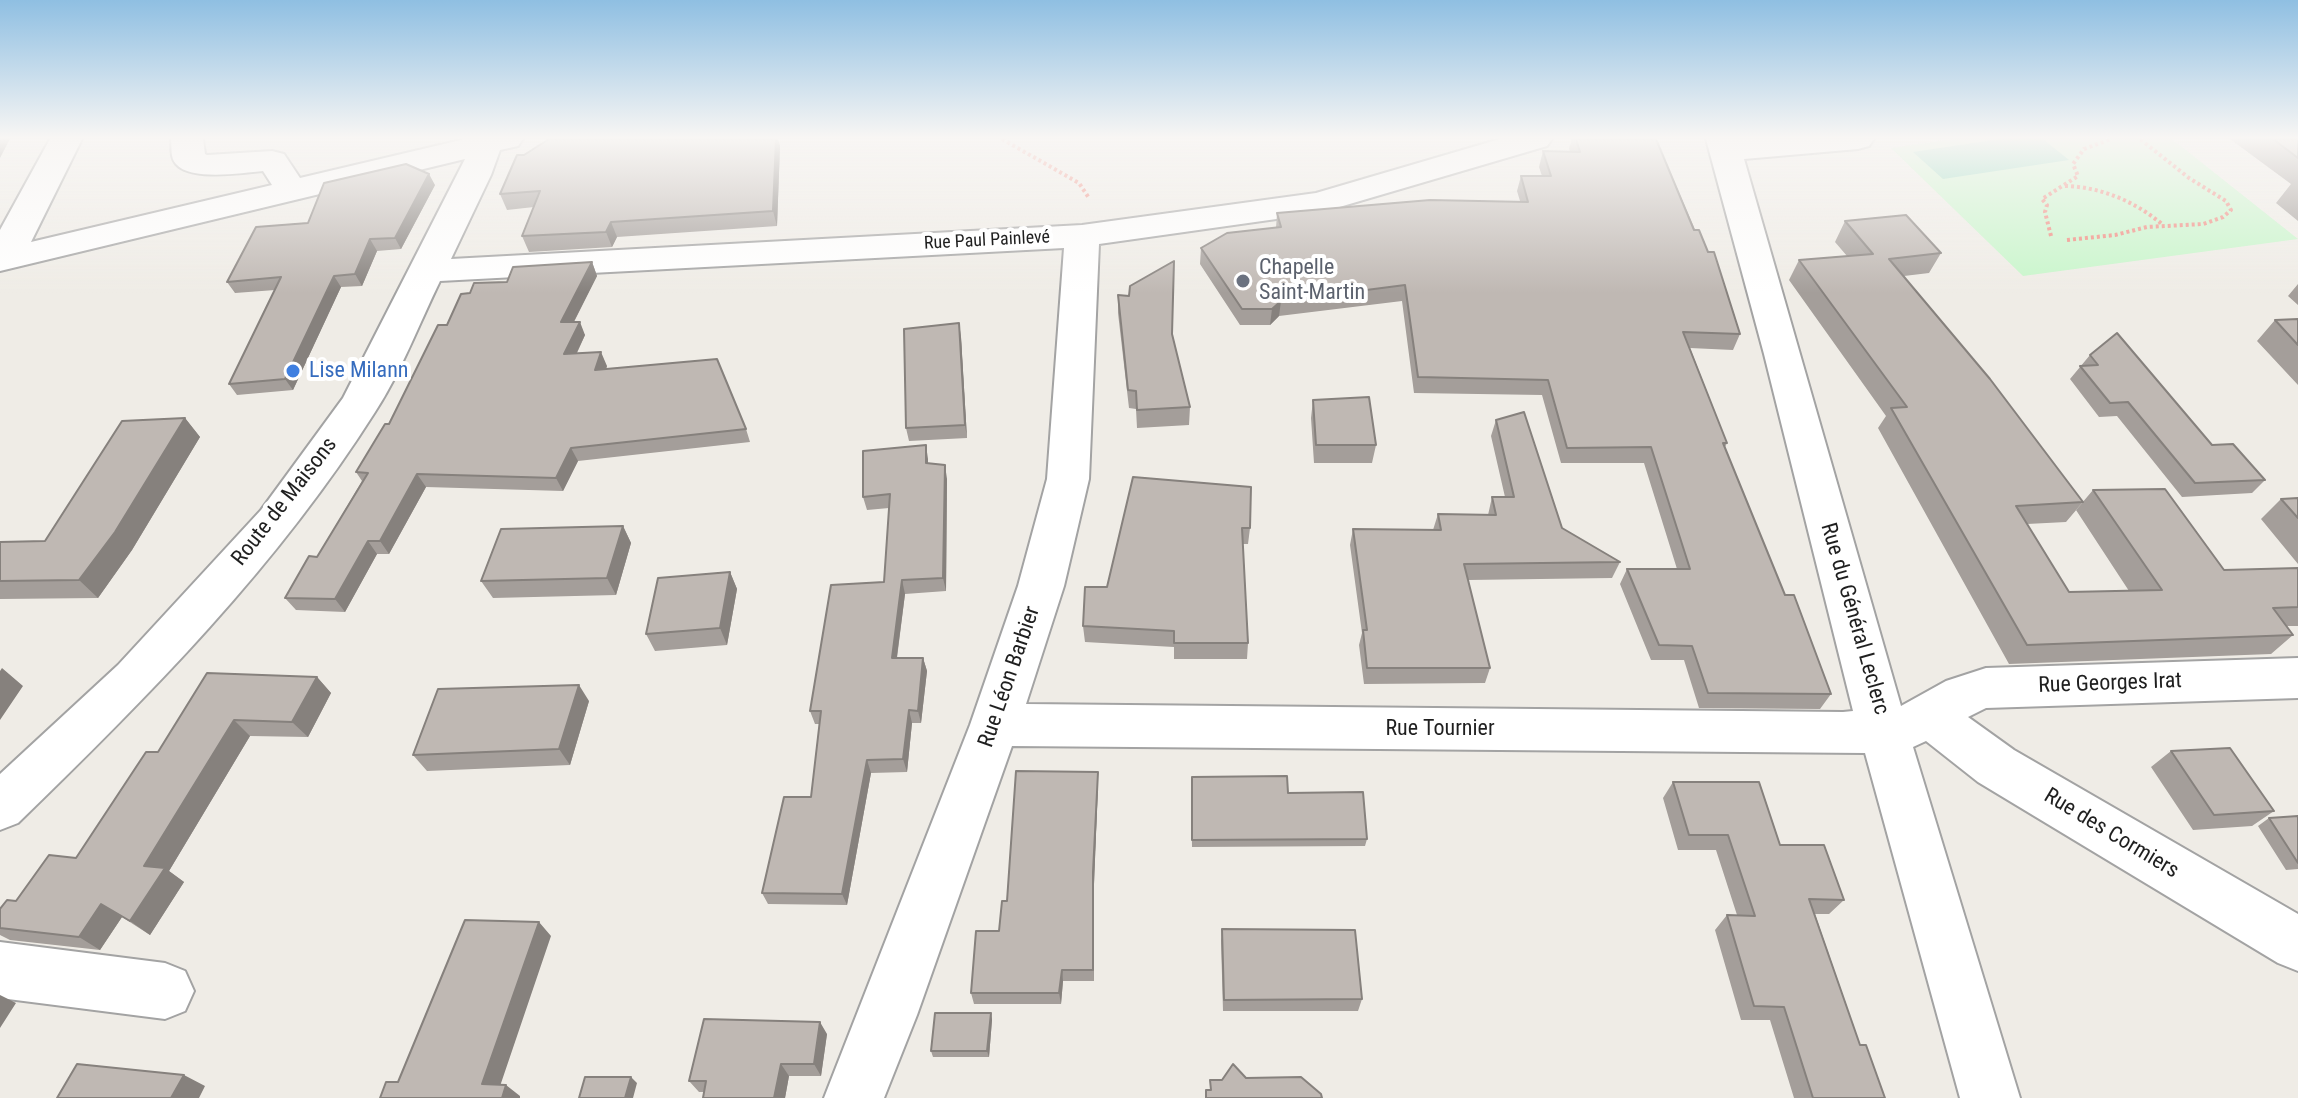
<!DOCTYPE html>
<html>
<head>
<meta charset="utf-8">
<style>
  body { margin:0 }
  canvas { display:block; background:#efece6 }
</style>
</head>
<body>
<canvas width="2298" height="1098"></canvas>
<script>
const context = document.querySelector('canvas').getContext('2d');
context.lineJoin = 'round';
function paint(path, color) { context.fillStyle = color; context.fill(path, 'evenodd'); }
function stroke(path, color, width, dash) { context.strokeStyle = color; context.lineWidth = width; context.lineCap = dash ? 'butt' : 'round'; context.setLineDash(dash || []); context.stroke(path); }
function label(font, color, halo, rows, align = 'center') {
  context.font = font + ' "Roboto Condensed",sans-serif'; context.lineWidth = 8; context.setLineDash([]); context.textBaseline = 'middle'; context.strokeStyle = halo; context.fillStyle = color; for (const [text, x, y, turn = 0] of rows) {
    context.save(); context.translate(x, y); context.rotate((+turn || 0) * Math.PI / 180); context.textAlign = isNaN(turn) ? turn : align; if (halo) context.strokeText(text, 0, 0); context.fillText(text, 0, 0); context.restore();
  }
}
const park = new Path2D(`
  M1952 139H2172L2298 239 2023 276 1891 148Z`);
const pitch = new Path2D(`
  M2000 139H2043L2069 160 1943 179 1913 152Z`);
const path = new Path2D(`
  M1002 139 1079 183 1089 198
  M2065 186C2101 187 2134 201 2162 224
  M2051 236 2045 212 2047 205 2042 199 2078 176 2073 164 2084 149 2111 139
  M2067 240 2115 235 2147 227 2203 224 2223 217 2231 210 2226 201 2189 178 2140 139`);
const minor = new Path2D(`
  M50 139H82L31 242 272 185 263 171C242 173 190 181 176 164 170 158 172 147 171 139H203L205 154 207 155 272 151 284 154 300 178 465 139H523L518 146 500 150 491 175 451 259 1082 225 1316 193 1500 139H1552L1547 146 1319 213 1099 244 1089 479 1064 586 1026 704 1843 712 1853 711 1764 354 1706 139H1874L1869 146 1858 149 1744 159 1901 706 1946 681 1986 668 2298 658V698L1986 708 1968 717 2014 750 2298 914V971L2278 963 1978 782 1926 741 1913 747 2020 1098H1960L1865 753 1012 746 917 1015 884 1098H824L970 725 1018 586 1047 479 1064 248 440 281C419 324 401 372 375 412 277 567 149 696 18 823L0 830V774L118 665 261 510 343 398 465 159 0 271V230Z
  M0 942 165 963 185 971 194 991 185 1011 165 1019 0 998Z`);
const wall = new Path2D(`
  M549 139H778L780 146 777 226 617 237 612 247 529 252 522 236 534 207 507 210 500 194 524 155Z
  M1572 139H1656L1740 334 1733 350 1690 348 1727 443 1725 447 1785 595 1831 694 1820 709 1699 708 1684 660H1651L1620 584 1627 569H1677L1644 463H1561L1542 395 1414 393 1402 301 1279 316 1270 325H1240L1200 264 1201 248 1276 228 1277 213 1520 201 1517 191 1521 176H1542L1539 167 1543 151 1570 152 1569 148Z
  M2230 139H2298V221L2276 203 2291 184Z
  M435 185 401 249 377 251 362 286 341 287 293 390 237 395 229 384 275 290 235 293 227 282 308 223Z
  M1845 221 1941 253 1929 273 1904 276 2083 502 2066 522 2027 524 2069 592 2129 591 2076 510 2093 490 2224 570 2298 568V626H2287L2293 635 2271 654 2009 664 1878 428 1886 416 1789 280 1799 260 1847 256 1835 242Z
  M592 262 597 276 574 322 585 335 577 353 607 366 606 369 746 429 750 442 578 461 563 491 426 487 389 554H377L345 612 296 610 285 598 317 557 362 481 356 472 389 424 447 325 470 293 507 282Z
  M2298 284V305L2288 296Z
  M1118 295 1172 335 1190 407 1189 425 1137 428 1136 409 1129 408 1118 313Z
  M2298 319V385L2257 341 2275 320Z
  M961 337 967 438 909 441 906 428Z
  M2090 355 2212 445 2265 480 2252 493 2182 497 2117 416 2099 417 2070 379Z
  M1313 400 1376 445 1372 463H1314L1311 418Z
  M185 418 200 437 132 550 98 598 0 599V542L45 541Z
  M1496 420 1562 528 1620 562 1612 578 1468 580 1490 668 1485 683 1364 684 1359 645 1362 633 1350 545 1353 529 1433 530 1438 514 1488 515 1492 497H1505L1491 436Z
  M928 459V464L947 479 946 591 905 594 897 658H923L927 671 921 723H912L907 772 871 773 847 905 768 904 762 893 811 797 820 724H815L810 711 884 582 889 508 867 510 863 497Z
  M1133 477 1250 528 1248 544H1243L1248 643 1247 659H1174V647L1085 642 1083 626 1107 587Z
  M2298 498V564L2261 519 2281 499Z
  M623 526 631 543 616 595 493 598 481 581Z
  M730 572 737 589 727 645 655 651 646 634Z
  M317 677 331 693 308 737 250 736 169 871 184 882 150 935 122 917 100 950 10 940 0 935V909L16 901 76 858 158 752Z
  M589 701 570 765 427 771 413 755Z
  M2171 751 2274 811 2252 826 2193 830 2151 767Z
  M1673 782 1780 845 1844 900 1829 914H1815L1860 1045 1885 1098H1794L1770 1020H1741L1715 930 1727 915H1737L1716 850H1678L1663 798Z
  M1098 784 1094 884V981H1063L1061 1004H974L971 993 999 931 1007 901Z
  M1191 786 1288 793 1367 839 1365 846 1192 847Z
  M2298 816V869L2286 870 2258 826 2269 818Z
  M1222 929 1362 999 1358 1011H1223L1221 941Z
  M991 1013 992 1020 989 1057H933L931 1051Z
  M827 1034 821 1076H789L785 1098H703L704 1092H699L689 1081Z`);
const shadedWall = new Path2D(`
  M0 139H10L0 158Z
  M776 139H778L780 146 777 226 773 211Z
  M429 174 435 185 401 249 395 238Z
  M611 222 617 237 612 247 606 232Z
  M370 239 377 251 362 286 355 274Z
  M592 262 597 276 567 335 561 322Z
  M334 276 341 287 293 390 285 379Z
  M1281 301 1279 316 1270 325 1272 309Z
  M580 322 585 335 570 367 564 354Z
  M959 323 961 337 967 438 965 425Z
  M601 352 607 366 601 384 595 370Z
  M185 418 200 437 132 550 98 598 79 580Z
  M926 445 928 459V477L926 463Z
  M571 448 578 461 563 491 556 478Z
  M945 465 947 479 946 591 943 578Z
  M417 474 426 487 389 554 380 541Z
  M623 526 631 543 616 595 607 578Z
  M368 541 377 554 345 612 335 599Z
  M730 572 737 589 727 645 720 628Z
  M902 580 905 594 895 671 892 658Z
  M923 658 927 671 921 723 918 711Z
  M2 668 23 686 0 720V671Z
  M317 677 331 693 308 737 292 722Z
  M579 685 589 701 570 765 559 749Z
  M909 710 912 723 907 772 903 759Z
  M234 720 250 736 169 871 184 882 150 935 130 921 144 866Z
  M867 760 871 773 847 905 842 894Z
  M1098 772V784L1094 884V981L1093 872Z
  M101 904 122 917 100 950 79 937Z
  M539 922 551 936 497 1095 482 1084Z
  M1062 970 1063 981 1061 1004 1059 993Z
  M0 995 16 1003 0 1028Z
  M991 1013 992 1020 989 1057 987 1051Z
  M820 1022 827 1034 821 1076 814 1064Z
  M781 1064 789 1076 785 1098H774Z
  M184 1075 205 1086 199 1098H171Z
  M631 1077 637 1083 633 1098H625Z
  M506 1085 520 1096V1098H502Z`);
const building = new Path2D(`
  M549 139H776L773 211 611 222 606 232 522 236 540 191 500 194 517 155H524Z
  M1576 139H1656L1694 230H1699L1708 252H1714L1740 334 1683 332 1727 443H1723L1785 595H1794L1831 694 1708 693 1692 646 1659 645 1627 569H1690L1651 447 1567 448 1548 380 1418 377 1405 285 1281 301 1272 309H1242L1201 248 1227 233 1281 227 1277 213 1430 200 1528 202 1521 176H1551L1543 151 1580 152Z
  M2273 139H2298V158Z
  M406 164 429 174 395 238 370 239 355 274 334 276 285 379 229 384 281 277 227 282 256 227 308 223 324 183Z
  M1906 215 1941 253 1889 259 1990 379 2083 502 2016 506 2069 592 2162 590 2093 490 2165 489 2224 570 2298 568V607L2273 608 2293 635 2027 645 1891 408 1907 407 1799 260 1873 254 1845 221Z
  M1174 261 1172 334 1190 407 1137 410 1136 391 1128 390 1118 295 1129 296 1130 286Z
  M592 262 561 322H580L564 354 601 352 595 370 717 359 746 429 571 448 556 478 417 474 380 541H368L335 599 285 598 309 556 317 557 368 473 356 472 385 424H389L438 325H447L461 294 470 293 474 283 507 282 513 267Z
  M2298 319V345L2275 320Z
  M959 323 965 425 906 428 904 329Z
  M2117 333 2212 445 2233 444 2265 480 2195 483 2128 402 2110 403 2080 366 2098 365 2090 355Z
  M1369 397 1376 445H1316L1313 400Z
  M1524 412 1562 528 1620 562 1464 564 1490 668H1367L1363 630H1367L1353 529 1441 530 1438 514 1496 515 1492 497H1514L1496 420Z
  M185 418 115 532 79 580 0 581V542L45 541 122 421Z
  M926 445V463L945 465 943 578 902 580 892 658H923L918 711 909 710 903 759 867 760 842 894 762 893 784 797H811L821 711H810L831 585 884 582 890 494 863 497V451Z
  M1133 477 1251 487 1250 528H1242L1248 643H1174V631L1083 626 1085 587H1107Z
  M2298 498V518L2281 499Z
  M623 526 607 578 481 581 501 529Z
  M730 572 720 628 646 634 658 578Z
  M207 673 317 677 292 722 234 720 144 866 165 868 130 921 101 904 79 937 0 928V909L7 900 16 901 49 855 76 858 146 752H158Z
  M579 685 559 749 413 755 438 689Z
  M2230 748 2274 811 2214 815 2171 751Z
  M1016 771 1098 772 1093 872V970H1062L1059 993H971L976 931H999L1002 901H1007Z
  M1287 776 1288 793 1363 792 1367 839 1192 840V777Z
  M1673 782H1759L1780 845H1824L1844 900 1809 899 1860 1045H1866L1885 1098H1813L1784 1007 1754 1006 1727 915 1755 916 1728 835H1689Z
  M2298 816V863L2269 818Z
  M465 920 539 922 482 1084 506 1085 502 1098H380L386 1082H398Z
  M1222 929 1355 930 1362 999 1224 1000Z
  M935 1013H991L987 1051H931Z
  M704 1019 820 1022 814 1064H781L774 1098H703L706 1081H689Z
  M77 1064 184 1075 171 1098H57Z
  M1233 1064 1246 1078 1301 1077 1321 1094 1322 1098H1206V1090H1211L1210 1080H1222Z
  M585 1077H631L625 1098H579Z`);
const markers = [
  [1243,281,8,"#6b7280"],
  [293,371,8,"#3f7fe0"]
];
const farStreetnames = [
  ["Rue Paul Painlevé",987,241,-3]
];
const worshipNames = [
  ["Chapelle",1259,268],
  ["Saint-Martin",1259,293]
];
const shopNames = [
  ["Lise Milann",309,371]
];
const streetNames = [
  ["Route de Maisons",285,502,-52],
  ["Rue du Général Leclerc",1854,619,74],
  ["Rue Léon Barbier",1010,677,-71],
  ["Rue Georges Irat",2110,684,-2],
  ["Rue Tournier",1440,729],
  ["Rue des Cormiers",2111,834,31]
];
paint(park, '#c7f6ca');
paint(pitch, '#8ad8ba');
stroke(minor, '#a3a3a3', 4);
stroke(path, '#f08377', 4, [3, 3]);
paint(minor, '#fff');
paint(wall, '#a49e9a');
paint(shadedWall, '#86817d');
paint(building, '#bfb8b3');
stroke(building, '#86817d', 2);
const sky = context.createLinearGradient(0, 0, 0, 293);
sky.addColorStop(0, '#8fbfe2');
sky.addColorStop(0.47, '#f8f6f4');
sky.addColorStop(1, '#f8f6f400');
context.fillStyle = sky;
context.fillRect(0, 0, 2298, 293);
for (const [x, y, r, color] of markers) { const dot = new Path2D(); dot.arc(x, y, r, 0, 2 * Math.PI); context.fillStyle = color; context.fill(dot); stroke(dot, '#fff', 3); }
label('18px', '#1f1f1f', '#fff', farStreetnames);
label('22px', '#5b616d', '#fff', worshipNames, 'left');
label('22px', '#366cbe', '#fff', shopNames, 'left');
label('22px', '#1f1f1f', '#fff', streetNames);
</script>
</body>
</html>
